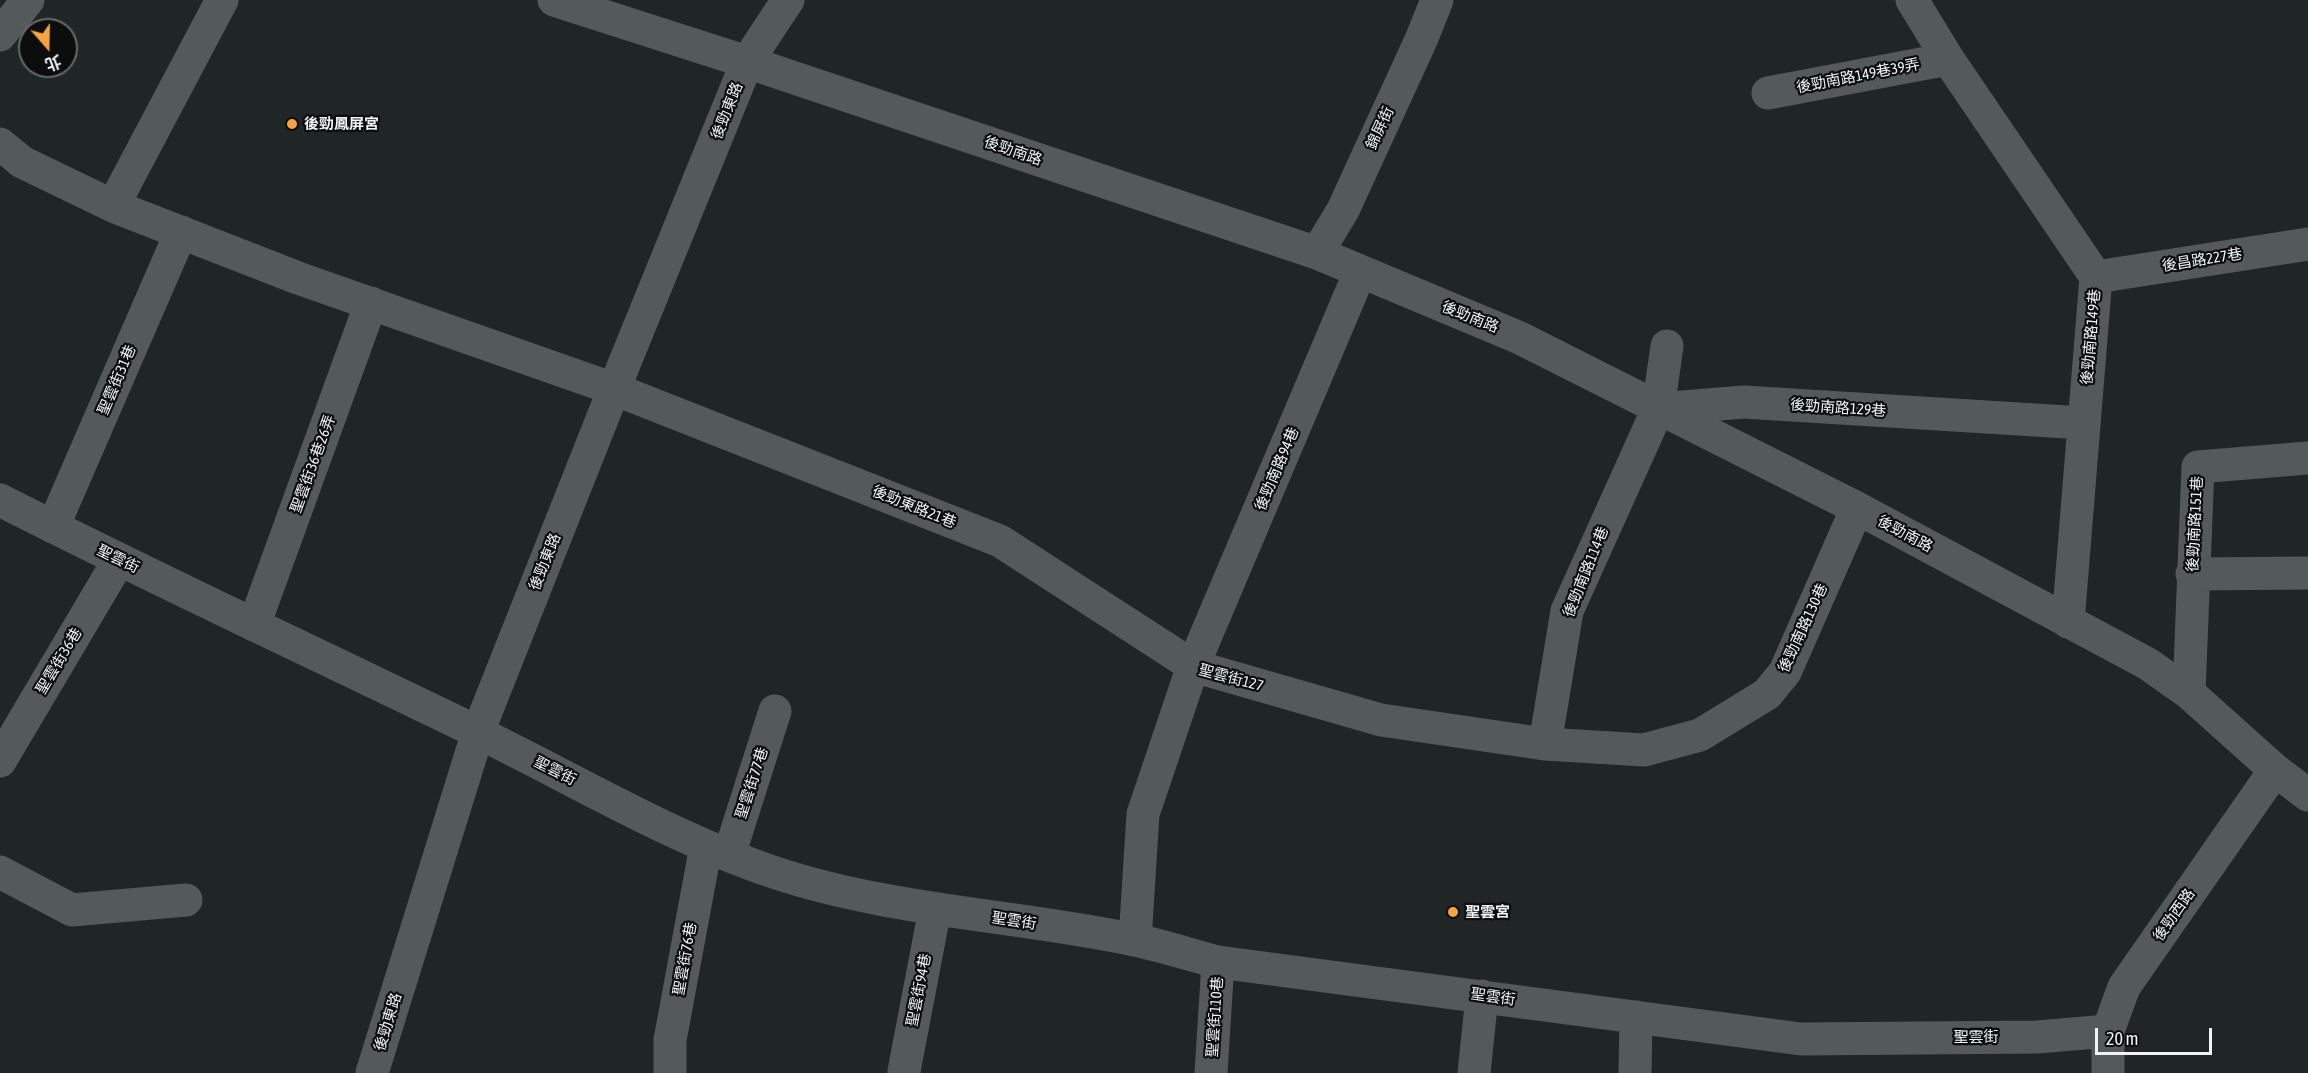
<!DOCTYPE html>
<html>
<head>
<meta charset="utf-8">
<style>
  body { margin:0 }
  #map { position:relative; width:2308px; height:1073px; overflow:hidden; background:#202626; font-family:"Asap Condensed","Noto Sans TC",sans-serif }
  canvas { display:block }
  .north { position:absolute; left:18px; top:18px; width:60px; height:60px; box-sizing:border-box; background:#0c0e0e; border:2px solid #686a6a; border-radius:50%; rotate:160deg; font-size:16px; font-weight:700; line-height:24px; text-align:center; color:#f1f4f5 }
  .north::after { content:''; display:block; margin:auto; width:21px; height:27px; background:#f5a345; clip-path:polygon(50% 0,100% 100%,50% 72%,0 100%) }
  .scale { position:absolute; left:2095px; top:1028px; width:117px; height:27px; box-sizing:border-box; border:3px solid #f1f4f5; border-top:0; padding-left:8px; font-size:18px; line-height:21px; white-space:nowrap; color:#f1f4f5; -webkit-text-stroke:4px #0c0e0e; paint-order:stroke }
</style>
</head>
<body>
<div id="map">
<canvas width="2308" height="1073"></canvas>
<div class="north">北</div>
<div class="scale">20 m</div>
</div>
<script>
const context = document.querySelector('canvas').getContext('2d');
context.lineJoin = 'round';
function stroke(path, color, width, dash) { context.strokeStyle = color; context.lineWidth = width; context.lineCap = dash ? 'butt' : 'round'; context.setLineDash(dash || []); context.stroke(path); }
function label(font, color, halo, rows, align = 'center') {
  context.font = font + ' "Asap Condensed","Noto Sans TC",sans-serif'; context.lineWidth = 4.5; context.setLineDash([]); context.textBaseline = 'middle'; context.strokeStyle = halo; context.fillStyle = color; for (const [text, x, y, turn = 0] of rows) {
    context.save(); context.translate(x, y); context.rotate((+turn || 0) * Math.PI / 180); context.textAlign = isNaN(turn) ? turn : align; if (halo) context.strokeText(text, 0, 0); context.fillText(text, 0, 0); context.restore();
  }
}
const minor = new Path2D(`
  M554 0 747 62 1317 253 1520 338 1857 508 2148 664 2189 693 2275 770 2308 795
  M1912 0 1948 59 2096 277 2068 622
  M0 35 28 0
  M1768 93 1948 59
  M0 144 22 162 113 206 298 278 614 389 1000 541 1193 666 1360 272
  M113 206 222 0
  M1317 253 1343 210 1421 40 1437 0
  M2096 277 2308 244
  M1658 409 1744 402 2083 423
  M0 500C157 580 317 654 475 731 572 778 670 837 773 872 889 911 1016 915 1135 940 1163 946 1191 955 1218 962L1801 1039 2037 1037 2108 1031
  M53 527 181 232
  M2192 574 2308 573
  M254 625 371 303
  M2189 693 2198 467 2308 458
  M1545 744 1567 611 1658 409 1667 346
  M0 761 119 560
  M729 855 775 711
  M0 872 72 910 186 900
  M1135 940 1143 814 1193 666 1381 720 1545 744 1644 750 1700 735 1767 694 1785 672 1857 508
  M904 1071 935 909
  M372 1073 478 732 614 389 747 62 788 0
  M670 1073V1040L706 846
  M1211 1073 1218 962
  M1474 1073 1482 996
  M1635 1073 1636 1017
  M2108 1073V1031L2124 987 2275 770`);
const markers = [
  [292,124,6,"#f5a345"],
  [1453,912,6,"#f5a345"]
];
const streetNames = [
  ["後勁南路149巷39弄",1858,76,-11],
  ["後勁東路",727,111,-68],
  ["錦屏街",1380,128,-65],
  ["後勁南路",1013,151,19],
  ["後昌路227巷",2202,260,-9],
  ["後勁南路",1470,317,22],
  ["後勁南路149巷",2091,337,-85],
  ["聖雲街31巷",117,380,-67],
  ["後勁南路129巷",1838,408,4],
  ["聖雲街36巷26弄",313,464,-70],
  ["後勁南路94巷",1277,469,-67],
  ["後勁東路21巷",914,507,22],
  ["後勁南路151巷",2195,524,-87],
  ["後勁南路",1905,534,28],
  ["聖雲街",118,559,26],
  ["後勁東路",545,562,-68],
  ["後勁南路114巷",1586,572,-68],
  ["後勁南路130巷",1803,628,-65],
  ["聖雲街36巷",59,661,-59],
  ["聖雲街127",1231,678,15],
  ["聖雲街",555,771,27],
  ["聖雲街77巷",752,783,-72],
  ["後勁西路",2174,915,-55],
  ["聖雲街",1014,921,9],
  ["聖雲街76巷",685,959,-80],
  ["聖雲街94巷",919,990,-79],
  ["聖雲街",1493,997,8],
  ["聖雲街110巷",1215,1017,-86],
  ["後勁東路",388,1022,-73],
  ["聖雲街",1976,1037]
];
const poiNames = [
  ["後勁鳳屏宮",304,124],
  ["聖雲宮",1465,912]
];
stroke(minor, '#545a5a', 33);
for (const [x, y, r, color] of markers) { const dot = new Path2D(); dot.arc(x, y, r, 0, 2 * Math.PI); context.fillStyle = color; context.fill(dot); stroke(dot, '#0c0e0e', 2); }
label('15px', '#f1f4f5', '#0c0e0e', streetNames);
label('bold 15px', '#f1f4f5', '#0c0e0e', poiNames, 'left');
</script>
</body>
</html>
